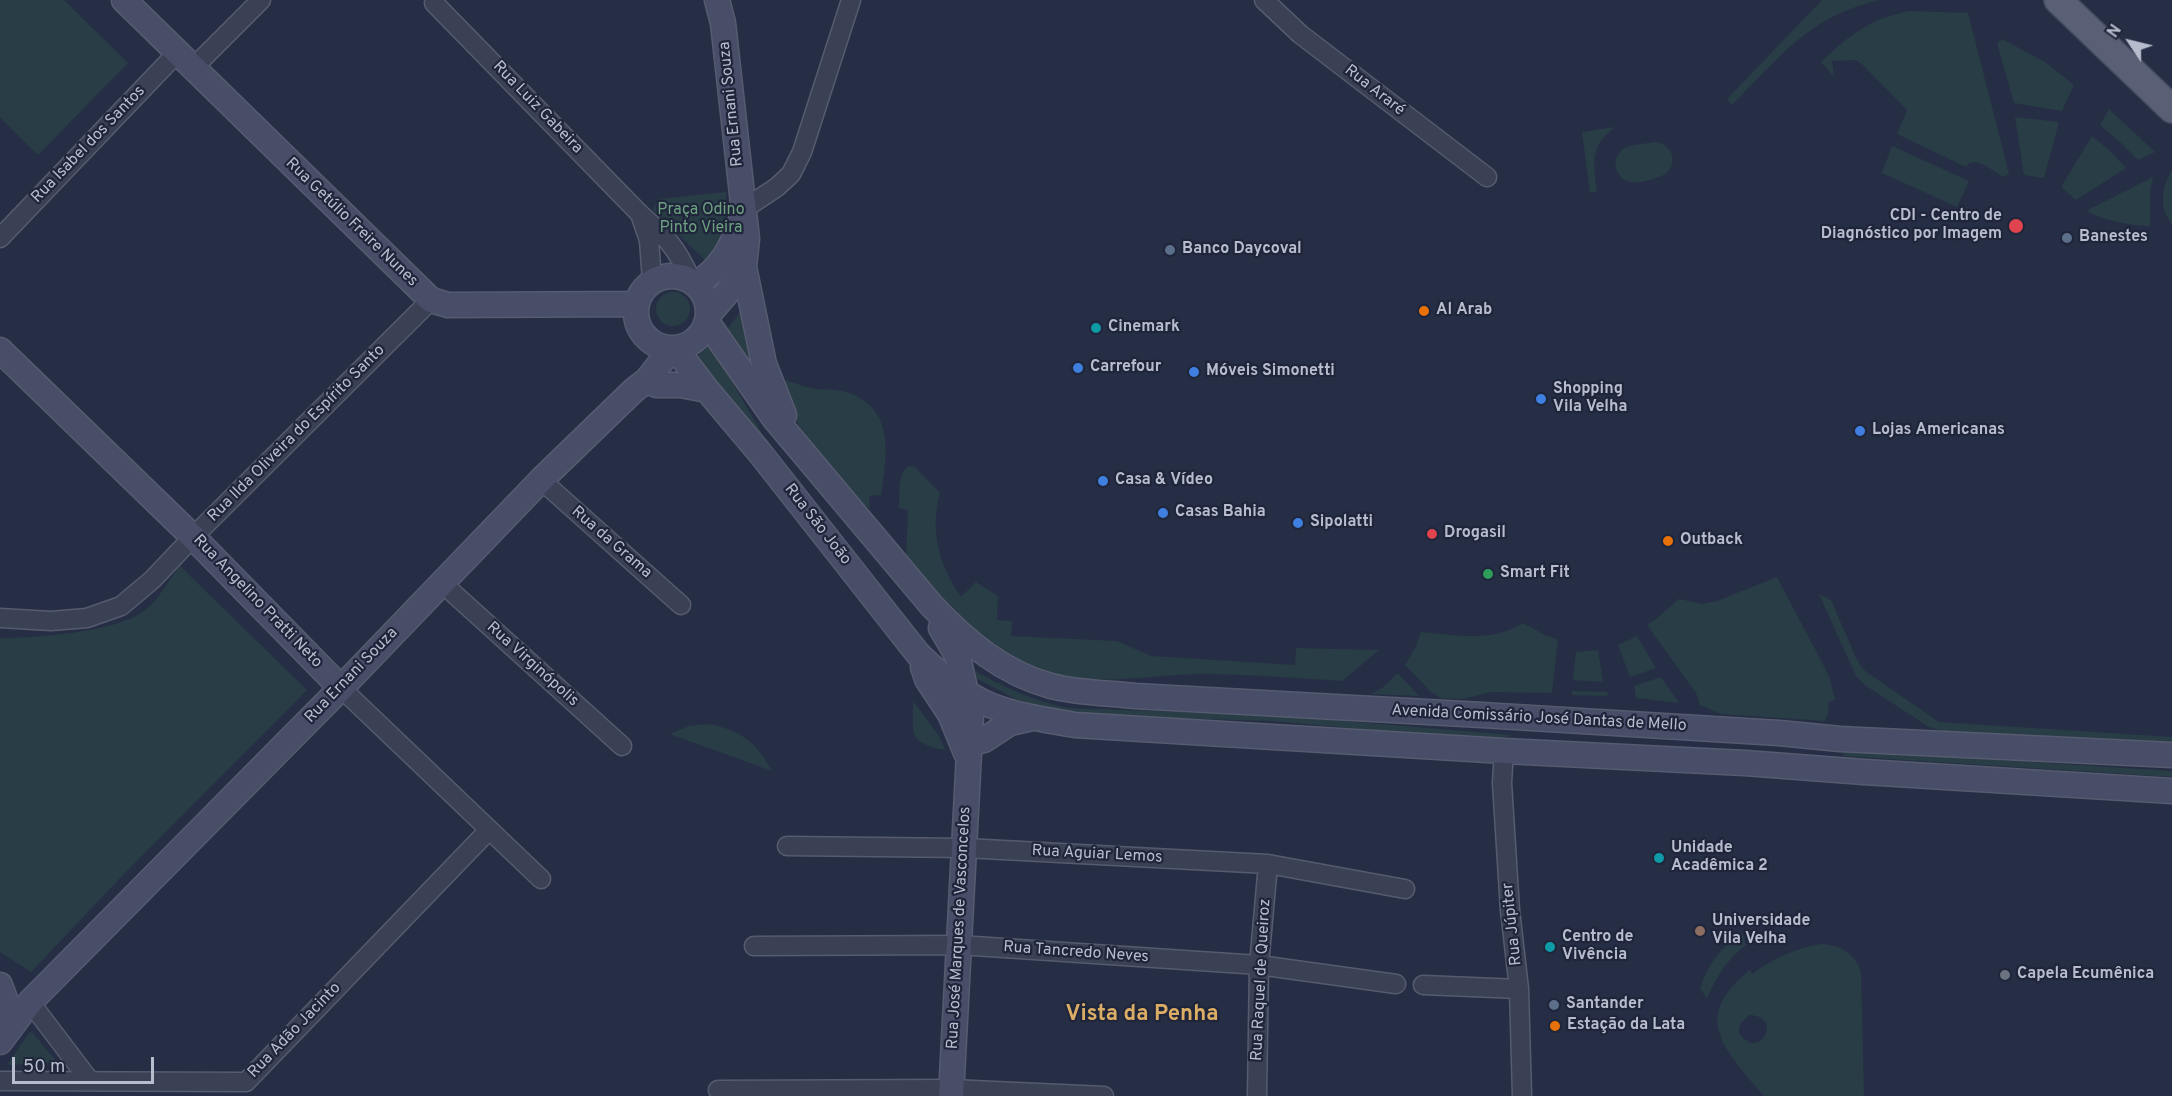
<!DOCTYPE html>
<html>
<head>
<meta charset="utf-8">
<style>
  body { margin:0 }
  #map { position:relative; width:2172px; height:1096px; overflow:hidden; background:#262e45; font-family:Overpass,sans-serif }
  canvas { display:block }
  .north { position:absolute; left:2100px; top:12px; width:60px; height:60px; -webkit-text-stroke:4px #1f253a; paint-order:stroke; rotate:305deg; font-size:16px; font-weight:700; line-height:24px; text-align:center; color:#b8bdce }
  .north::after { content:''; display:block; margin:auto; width:21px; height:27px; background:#b8bdce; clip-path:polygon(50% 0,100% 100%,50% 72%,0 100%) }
  .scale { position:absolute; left:12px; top:1057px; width:142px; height:27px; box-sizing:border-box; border:3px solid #b8bdce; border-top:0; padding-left:8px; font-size:18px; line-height:21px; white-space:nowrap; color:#b8bdce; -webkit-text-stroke:4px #1f253a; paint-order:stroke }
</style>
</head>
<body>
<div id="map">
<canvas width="2172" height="1096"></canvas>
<div class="north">N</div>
<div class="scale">50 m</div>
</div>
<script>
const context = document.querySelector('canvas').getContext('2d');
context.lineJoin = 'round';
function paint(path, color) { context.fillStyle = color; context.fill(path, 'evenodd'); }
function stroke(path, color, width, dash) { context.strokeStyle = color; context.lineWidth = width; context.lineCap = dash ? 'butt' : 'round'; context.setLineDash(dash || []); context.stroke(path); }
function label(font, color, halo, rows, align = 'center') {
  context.font = font + ' Overpass,sans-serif'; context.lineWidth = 4.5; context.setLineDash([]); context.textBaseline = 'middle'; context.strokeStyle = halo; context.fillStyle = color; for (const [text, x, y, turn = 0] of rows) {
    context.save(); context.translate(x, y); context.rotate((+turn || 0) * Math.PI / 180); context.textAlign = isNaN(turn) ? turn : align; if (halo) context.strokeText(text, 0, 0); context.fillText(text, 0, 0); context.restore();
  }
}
const green = new Path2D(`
  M0 0H64L128 63 38 155 0 117Z
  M1822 0H1879C1856 6 1834 14 1814 28 1784 48 1758 79 1732 105L1727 99Z
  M1909 11 1968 13 2009 174 2003 177 1986 166 1976 162 1969 163 1966 167 1897 134 1907 110 1863 65 1856 60 1832 61 1834 77 1821 62C1849 35 1870 19 1909 11Z
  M2002 39 2045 62 2074 85 2062 111 2014 103 1997 43Z
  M2109 109 2155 152 2138 160 2121 143 2100 125Z
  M2015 117 2059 122 2044 178 2024 175Z
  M1615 127C1590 146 1593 163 1597 191L1590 193 1582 132Z
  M2092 136 2110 151 2126 168 2076 200 2061 187Z
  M1655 142C1672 144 1678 161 1667 173 1659 178 1640 184 1631 182 1615 179 1610 159 1623 149 1630 144 1646 144 1655 142Z
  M1892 146 1969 181 1957 207 1882 173Z
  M2172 170V224C2158 207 2162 188 2172 170Z
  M2153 177 2150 193V226C2127 225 2107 221 2086 211Z
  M726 192 725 242 706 261 653 210 658 199Z
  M656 309a17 17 0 1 1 34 0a17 17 0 1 1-34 0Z
  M740 312 750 364 726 331Z
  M710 344 770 447 936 654 935 661 691 362Z
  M786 380C797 384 807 388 818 389 827 390 837 389 846 392 896 408 887 455 881 495L869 496 870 508 853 498 799 426 790 411 786 394Z
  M909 466 915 467 940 493C929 530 940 567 961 597L976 582 998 596 997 620 1012 621 1011 636 1117 641 1151 656 1295 665 1296 648 1379 650 1342 681C1295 678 1248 674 1201 674 1137 675 1084 691 1022 664 976 645 944 601 910 566L906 556 908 510 899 508C900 496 897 472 909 466Z
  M180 566 307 690 123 875 31 972 0 952V638C35 638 113 632 141 613 157 603 168 581 180 566Z
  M1777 577 1829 676 1835 699 1828 703 1829 711 1825 721 1721 714 1700 705 1696 693 1647 625 1656 619 1679 599 1702 604 1717 601Z
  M1819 594 1831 600 1857 660 1865 671 1939 722 2172 737V744L1943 731 1929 727 1866 686 1856 676Z
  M1523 623 1545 635 1558 640 1552 693 1491 692 1463 699 1441 698 1431 692 1405 665 1415 648 1421 632C1457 635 1491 643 1523 623Z
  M1637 636 1656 668 1630 677 1618 645Z
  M1598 650 1603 682 1573 680 1576 652Z
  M968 667C1001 686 1031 700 1068 708L1270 715 1513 735 1493 741 1272 721 1098 716 1043 708 1017 700 974 677Z
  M1398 673 1419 696 1371 694 1382 688Z
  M1661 677 1679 703 1636 698 1634 686Z
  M1572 691 1608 692 1607 696 1572 695Z
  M913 701 939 736 945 750C908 743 913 734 913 701Z
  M709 724C742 731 756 742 772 771L670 734 689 726Z
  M1843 750 2172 771V777L1843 756Z
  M1742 933 1746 945C1727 960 1716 976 1707 999L1700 988C1708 965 1721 946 1742 933Z
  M1821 944C1840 945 1855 953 1861 972L1864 1096H1764C1726 1051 1689 1018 1750 970L1752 974C1774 958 1794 949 1821 944ZM1750 1015C1783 1017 1761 1057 1743 1038 1734 1029 1742 1020 1750 1015Z
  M32 1032 57 1062 7 1065 29 1033Z`);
const street = new Path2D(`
  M1264 0 1300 34 1487 177
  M434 3 639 213C666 237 676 246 691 280
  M193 68 261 0
  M744 209 777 187 791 174 802 152 851 0
  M640 214 649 240 652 281
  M0 238 177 53
  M541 480 681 605
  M442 583 622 746
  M0 618 51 621 87 618 121 606 152 580 193 537 431 300
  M341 688 541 879
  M1504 751 1502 783 1510 910 1519 989 1522 1096
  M787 846 965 848 1268 864 1405 889
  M754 946 959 945 1259 965 1396 984
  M1423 985 1519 989
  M30 1002 90 1081
  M0 1081 246 1082 489 830
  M718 1090 951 1089 1104 1096
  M1257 1096 1259 965 1268 864`);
const secondary = new Path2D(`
  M124 0 431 300 448 305 637 304
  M744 267 764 364 784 415
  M636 312a36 36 0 1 1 72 0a36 36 0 1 1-72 0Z
  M696 284C721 268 732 248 741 220
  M708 315 727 293 744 267 747 239 723 23 717 0
  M707 322 774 418 932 606C966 642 1003 673 1051 686 1078 693 1107 693 1135 696L1482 715 1779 733 1840 739 2172 755
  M675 348 707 390 760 453 918 654C972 707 1002 713 1075 725L1504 751 1745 763 1864 772 2172 791
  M0 350 193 537 341 688
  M647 380 656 385H681L707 390
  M941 628 958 657 971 715 951 1096
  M923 667 927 679 950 714 966 753
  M969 744 984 740 1010 723 1032 718
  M0 985 9 1010V1029
  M0 1042 30 1002 341 688 541 480 634 390 647 380 672 348`);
const primary = new Path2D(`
  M2058 0 2172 109`);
const markers = [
  [2016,226,8,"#e0444e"],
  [2067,238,6,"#5c6f8a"],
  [1170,250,6,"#5c6f8a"],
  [1424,311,6,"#e8710a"],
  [1096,328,6,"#0f9aa8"],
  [1078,368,6,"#3f7fe0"],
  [1194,372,6,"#3f7fe0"],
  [1541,399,6,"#3f7fe0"],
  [1860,431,6,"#3f7fe0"],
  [1103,481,6,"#3f7fe0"],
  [1163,513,6,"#3f7fe0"],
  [1298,523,6,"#3f7fe0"],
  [1432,534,6,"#e0444e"],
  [1668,541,6,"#e8710a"],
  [1488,574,6,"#2e9e5b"],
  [1659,858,6,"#0f9aa8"],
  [1700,931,6,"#8d6e63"],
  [1550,947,6,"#0f9aa8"],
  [2005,975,6,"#6b7280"],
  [1554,1005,6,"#5c6f8a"],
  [1555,1026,6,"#e8710a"]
];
const streetNames = [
  ["Rua Araré",1374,91,38],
  ["Rua Ernani Souza",732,104,-96],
  ["Rua Luiz Gabeira",537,108,46],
  ["Rua Isabel dos Santos",89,145,-46],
  ["Rua Getúlio Freire Nunes",351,223,44],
  ["Rua Ilda Oliveira do Espírito Santo",297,434,-45],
  ["Rua São João",817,525,52],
  ["Rua da Grama",611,543,41],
  ["Rua Angelino Pratti Neto",257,602,46],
  ["Rua Virginópolis",532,665,42],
  ["Rua Ernani Souza",352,676,-46],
  ["Avenida Comissário José Dantas de Mello",1539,719,3],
  ["Rua Aguiar Lemos",1097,855,3],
  ["Rua Júpiter",1513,924,-96],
  ["Rua José Marques de Vasconcelos",960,928,-87],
  ["Rua Tancredo Neves",1076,953,4],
  ["Rua Raquel de Queiroz",1262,980,-87],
  ["Rua Adão Jacinto",295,1031,-46]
];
const parkNames = [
  ["Praça Odino",701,211],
  ["Pinto Vieira",701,229]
];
const poiNames = [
  ["CDI - Centro de",2002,217,"right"],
  ["Diagnóstico por Imagem",2002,235,"right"],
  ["Banestes",2079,238],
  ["Banco Daycoval",1182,250],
  ["Al Arab",1436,311],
  ["Cinemark",1108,328],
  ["Carrefour",1090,368],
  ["Móveis Simonetti",1206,372],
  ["Shopping",1553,390],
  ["Vila Velha",1553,408],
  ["Lojas Americanas",1872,431],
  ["Casa & Vídeo",1115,481],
  ["Casas Bahia",1175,513],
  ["Sipolatti",1310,523],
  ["Drogasil",1444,534],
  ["Outback",1680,541],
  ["Smart Fit",1500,574],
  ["Unidade",1671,849],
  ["Acadêmica 2",1671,867],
  ["Universidade",1712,922],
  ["Vila Velha",1712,940],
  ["Centro de",1562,938],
  ["Vivência",1562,956],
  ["Capela Ecumênica",2017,975],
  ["Santander",1566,1005],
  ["Estação da Lata",1567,1026]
];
const districtNames = [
  ["Vista da Penha",1142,1016]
];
paint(green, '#283d46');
stroke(street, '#565b6f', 21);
stroke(secondary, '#565b6f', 27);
stroke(primary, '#444a5e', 30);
stroke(street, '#3b4154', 18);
stroke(secondary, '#484e68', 24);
stroke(primary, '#595f74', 27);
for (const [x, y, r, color] of markers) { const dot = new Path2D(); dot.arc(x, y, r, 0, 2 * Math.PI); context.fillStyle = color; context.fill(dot); stroke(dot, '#1f253a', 2); }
label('16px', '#b8bdce', '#1f253a', streetNames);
label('16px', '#6ea082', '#1f253a', parkNames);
label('bold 16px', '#b8bdce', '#1f253a', poiNames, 'left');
label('bold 22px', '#dcae65', '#1f253a', districtNames);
</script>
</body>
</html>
